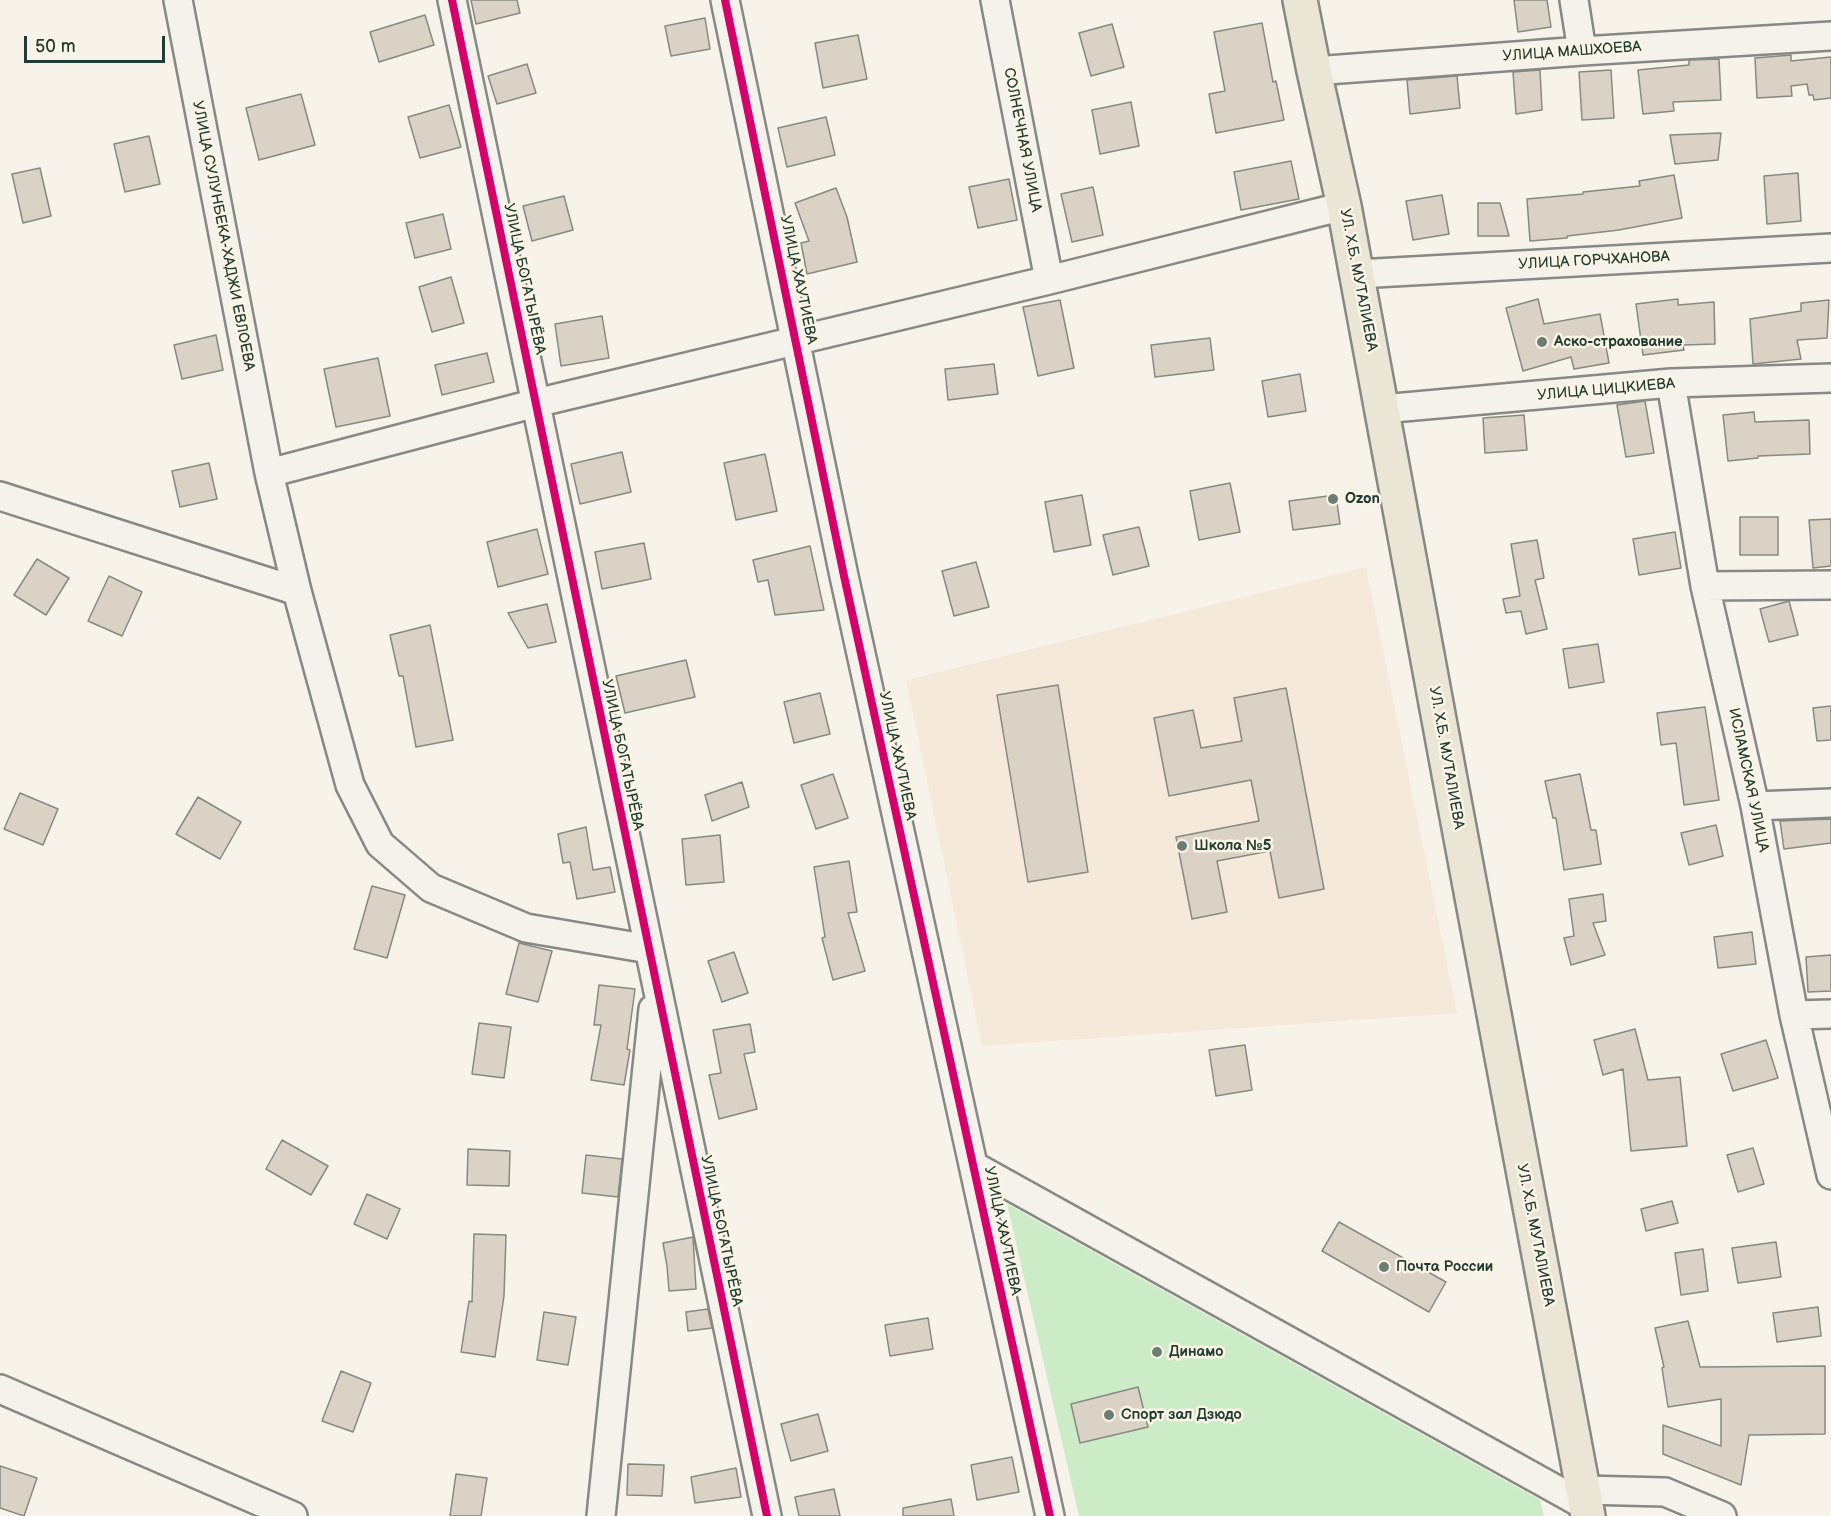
<!DOCTYPE html>
<html>
<head>
<meta charset="utf-8">
<style>
  body { margin:0 }
  #map { position:relative; width:1831px; height:1516px; overflow:hidden; background:#f7f3ea; font-family:"Balsamiq Sans",sans-serif }
  canvas { display:block }
  .scale { position:absolute; left:24px; top:36px; width:141px; height:27px; box-sizing:border-box; border:3px solid #1f3d34; border-top:0; padding-left:8px; font-size:18px; line-height:21px; white-space:nowrap; color:#1f3d34; -webkit-text-stroke:4px #fcf5e5; paint-order:stroke }
</style>
</head>
<body>
<div id="map">
<canvas width="1831" height="1516"></canvas>
<div class="scale">50 m</div>
</div>
<script>
const context = document.querySelector('canvas').getContext('2d');
context.lineJoin = 'round';
function paint(path, color) { context.fillStyle = color; context.fill(path, 'evenodd'); }
function stroke(path, color, width, dash) { context.strokeStyle = color; context.lineWidth = width; context.lineCap = dash ? 'butt' : 'round'; context.setLineDash(dash || []); context.stroke(path); }
function label(font, color, halo, rows, align = 'center') {
  context.font = font + ' "Balsamiq Sans",sans-serif'; context.lineWidth = 5; context.setLineDash([]); context.textBaseline = 'middle'; context.strokeStyle = halo; context.fillStyle = color; for (const [text, x, y, turn = 0] of rows) {
    context.save(); context.translate(x, y); context.rotate((+turn || 0) * Math.PI / 180); context.textAlign = isNaN(turn) ? turn : align; if (halo) context.strokeText(text, 0, 0); context.fillText(text, 0, 0); context.restore();
  }
}
const built = new Path2D(`
  M1366 567 1457 1013 982 1046 906 680Z`);
const green = new Path2D(`
  M1007 1204 1540 1500 1544 1516H1079Z`);
const building = new Path2D(`
  M471 0H517L520 13 476 24Z
  M1514 0H1547L1551 27 1518 32Z
  M425 15 434 45 379 62 370 32Z
  M705 18 710 49 671 56 665 26Z
  M1262 23 1273 82 1276 81 1284 120 1216 133 1209 94 1225 91 1214 32Z
  M1112 24 1124 67 1091 76 1079 33Z
  M858 35 867 79 823 88 815 43Z
  M1791 55V61L1831 57V98L1814 100 1813 95H1809L1807 84 1791 86 1792 96 1757 98 1755 58Z
  M1719 59 1721 100 1673 102 1674 111 1643 114 1638 70 1689 65V60Z
  M527 64 536 93 497 104 488 76Z
  M1540 70 1542 110 1516 114 1513 72Z
  M1611 70 1614 118 1582 120 1579 72Z
  M1457 76 1460 108 1410 114 1407 80Z
  M301 94 315 145 259 160 246 108Z
  M1131 102 1139 146 1100 154 1092 110Z
  M449 105 461 147 420 158 408 117Z
  M826 117 835 155 787 167 778 128Z
  M1721 133 1718 160 1675 164 1670 135Z
  M149 136 160 184 125 192 114 144Z
  M1291 161 1299 199 1241 210 1234 172Z
  M40 168 51 216 23 223 12 174Z
  M1798 173 1801 221 1767 224 1764 176Z
  M1674 175 1682 218 1619 230 1567 236V238L1530 241 1527 199 1583 194V192L1640 186 1639 181Z
  M1009 179 1017 220 978 228 969 187Z
  M1093 187 1103 235 1072 242 1061 194Z
  M836 188 847 217 857 262 807 274 801 243 809 241 795 203Z
  M1442 195 1449 234 1413 240 1406 201Z
  M564 196 573 230 532 241 523 206Z
  M1478 203H1500L1509 236H1478Z
  M443 214 451 249 415 258 406 223Z
  M451 277 464 323 432 332 419 287Z
  M1538 299 1544 324 1600 314 1609 363 1574 369 1571 357 1523 371 1506 308Z
  M1678 299V305L1714 302 1715 344 1683 345 1684 350 1643 355 1636 304Z
  M1060 300 1074 368 1038 376 1023 307Z
  M1829 300 1827 338 1797 340 1801 359 1753 364 1750 319 1801 311V303Z
  M602 316 609 358 561 366 555 324Z
  M216 335 223 370 182 379 174 345Z
  M1210 338 1214 370 1155 377 1151 345Z
  M487 353 494 382 442 395 435 365Z
  M378 358 390 416 336 427 324 369Z
  M994 364 998 394 948 400 945 369Z
  M1300 374 1306 411 1268 417 1262 381Z
  M1645 401 1654 453 1626 457 1617 405Z
  M1754 412 1755 422 1809 420 1810 454 1758 456V458L1728 461 1723 415Z
  M1524 415 1527 450 1485 453 1483 418Z
  M622 452 631 492 580 504 571 464Z
  M765 454 777 511 736 520 724 463Z
  M209 463 217 499 180 507 172 471Z
  M1230 483 1240 532 1199 540 1190 491Z
  M1082 495 1091 545 1054 552 1045 502Z
  M1336 495 1340 524 1293 530 1289 501Z
  M1740 517H1778V555H1740Z
  M1831 519V566L1813 568 1809 520Z
  M1139 527 1149 566 1113 575 1103 535Z
  M537 529 548 574 498 587 487 542Z
  M1675 532 1681 568 1639 575 1633 539Z
  M1537 540 1544 578 1535 580 1547 629 1526 634 1521 611 1506 613 1503 599 1520 596 1511 544Z
  M644 543 651 579 602 589 595 552Z
  M810 546 824 610 775 615 768 580 758 582 753 560Z
  M37 559 69 578 46 615 14 595Z
  M976 562 989 607 954 616 942 571Z
  M109 576 142 592 122 636 88 621Z
  M1789 601 1798 635 1769 642 1760 609Z
  M547 604 556 642 528 648 508 613Z
  M430 625 453 740 416 747 403 676H399L390 635Z
  M1598 644 1604 682 1569 688 1563 649Z
  M686 660 695 697 625 713 616 676Z
  M1058 685 1088 872 1028 882 997 695Z
  M1286 688 1324 889 1279 898 1270 851 1217 861 1227 912 1192 919 1176 837 1259 821 1251 780 1169 796 1154 718 1193 710 1201 748 1242 741 1234 698Z
  M820 693 830 734 794 743 784 702Z
  M1831 706V740L1817 741 1813 708Z
  M1705 707 1719 800 1684 805 1676 743 1661 745 1657 713Z
  M833 774 848 818 816 829 801 785Z
  M1580 774 1591 830H1596L1601 864 1564 870 1556 818H1553L1545 781Z
  M742 782 749 807 712 821 705 795Z
  M20 793 58 809 43 845 4 829Z
  M198 797 241 822 220 859 176 834Z
  M1831 819V843L1784 849 1780 821Z
  M1716 825 1723 856 1689 865 1681 833Z
  M586 827 593 870 610 867 615 892 577 899 570 862 563 863 558 834Z
  M720 835 724 882 686 885 682 839Z
  M849 861 857 912 848 913 865 971 833 980 822 938 825 937 814 867Z
  M372 886 405 895 387 958 354 949Z
  M1603 894 1606 921 1593 923 1605 955 1571 965 1564 938 1574 936 1569 899Z
  M1752 932 1756 964 1718 968 1714 937Z
  M519 943 552 951 538 1002 506 994Z
  M734 952 748 993 722 1002 708 961Z
  M1831 955V991L1808 992 1806 957Z
  M599 985 635 989 627 1049 630 1050 624 1085 591 1080 601 1025H594Z
  M479 1023 511 1027 504 1078 472 1074Z
  M750 1024 755 1052 744 1054 757 1109 719 1119 709 1075 721 1073 713 1030Z
  M1635 1029 1648 1080 1680 1077 1687 1146 1631 1151 1623 1069 1603 1075 1594 1040Z
  M1766 1040 1778 1078 1733 1091 1721 1054Z
  M1245 1045 1252 1090 1216 1096 1209 1050Z
  M282 1140 328 1166 311 1195 266 1169Z
  M1753 1148 1764 1184 1738 1192 1727 1155Z
  M468 1149 510 1151 509 1186 467 1185Z
  M586 1155 622 1159 618 1197 582 1193Z
  M367 1194 400 1209 387 1239 354 1224Z
  M1672 1201 1678 1223 1646 1231 1641 1209Z
  M1339 1222 1446 1282 1429 1312 1322 1251Z
  M474 1234 506 1235 504 1296 495 1357 461 1352 469 1301 472 1302Z
  M693 1237 696 1289 669 1291 667 1266 663 1243Z
  M1776 1242 1781 1277 1738 1283 1732 1248Z
  M1703 1249 1708 1291 1681 1295 1675 1253Z
  M1818 1307 1821 1336 1777 1342 1773 1313Z
  M708 1309 712 1328 688 1331 686 1312Z
  M544 1312 576 1317 568 1365 537 1360Z
  M928 1318 933 1349 890 1356 885 1325Z
  M1688 1321 1700 1367 1825 1366V1434L1749 1435 1741 1485 1663 1454V1425L1721 1446V1399L1668 1407 1662 1368 1664 1367 1655 1328Z
  M341 1371 371 1383 353 1432 322 1421Z
  M1138 1387 1148 1427 1080 1443 1071 1404Z
  M818 1414 828 1451 791 1461 781 1424Z
  M1012 1457 1019 1492 977 1500 971 1465Z
  M628 1464 664 1465 662 1496 627 1495Z
  M0 1466 37 1478 24 1516 0 1508Z
  M736 1468 741 1497 695 1503 691 1477Z
  M456 1474 487 1478 481 1516H450Z
  M834 1489 840 1516H799L795 1497Z
  M951 1499 954 1516H903V1508Z`);
const minor = new Path2D(`
  M452 0 767 1516
  M725 0 844 576 1050 1516
  M995 0 1049 280
  M1574 0 1582 51
  M1314 71 1582 51 1831 36
  M1357 274 1831 248
  M1671 383 1705 586 1755 806 1794 1015 1831 1175
  M1382 409 1671 383 1831 378
  M269 473 536 403 1049 280 1344 206
  M0 496 297 591 269 473 178 0
  M1705 586 1831 585
  M297 591 350 785 380 844 431 888 526 928 649 949
  M1755 806 1831 803
  M1794 1015 1831 1014
  M974 1166 1586 1506
  M0 1389 293 1516
  M1583 1490 1665 1492 1722 1516
  M601 1516 653 1009`);
const major = new Path2D(`
  M1300 0 1314 71 1344 206 1455 806 1588 1516`);
const cycleway = new Path2D(`
  M452 0 767 1516
  M725 0 844 576 1050 1516`);
const markers = [
  [1542,342,6,"#6b7d74"],
  [1333,499,6,"#6b7d74"],
  [1182,846,6,"#6b7d74"],
  [1384,1267,6,"#6b7d74"],
  [1157,1352,6,"#6b7d74"],
  [1109,1415,6,"#6b7d74"]
];
const streetNames = [
  ["УЛИЦА МАШХОЕВА",1572,52,-4],
  ["СОЛНЕЧНАЯ УЛИЦА",1022,140,79],
  ["УЛИЦА СУЛУНБЕКА-ХАДЖИ ЕВЛОЕВА",223,236,79],
  ["УЛИЦА ГОРЧХАНОВА",1594,261,-3],
  ["УЛИЦА БОГАТЫРЁВА",524,279,78],
  ["УЛИЦА ХАУТИЕВА",798,280,78],
  ["УЛ. Х.Б. МУТАЛИЕВА",1358,280,79],
  ["УЛИЦА ЦИЦКИЕВА",1606,390,-5],
  ["УЛИЦА БОГАТЫРЁВА",622,755,78],
  ["УЛИЦА ХАУТИЕВА",897,756,78],
  ["УЛ. Х.Б. МУТАЛИЕВА",1446,758,80],
  ["ИСЛАМСКАЯ УЛИЦА",1748,780,78],
  ["УЛИЦА БОГАТЫРЁВА",721,1231,78],
  ["УЛИЦА ХАУТИЕВА",1002,1231,78],
  ["УЛ. Х.Б. МУТАЛИЕВА",1535,1235,79]
];
const poiNames = [
  ["Аско-страхование",1554,342],
  ["Ozon",1345,499],
  ["Школа №5",1194,846],
  ["Почта России",1396,1267],
  ["Динамо",1169,1352],
  ["Спорт зал Дзюдо",1121,1415]
];
paint(built, '#f5ead9');
paint(green, '#ccebc7');
paint(building, '#dbd2c6');
stroke(building, '#868984', 1.5);
stroke(minor, '#868984', 32);
stroke(major, '#868984', 38);
stroke(minor, '#f5f2ec', 27);
stroke(major, '#eae5d5', 33);
stroke(cycleway, '#d6006c', 8);
for (const [x, y, r, color] of markers) { const dot = new Path2D(); dot.arc(x, y, r, 0, 2 * Math.PI); context.fillStyle = color; context.fill(dot); stroke(dot, '#fcf5e5', 2); }
label('15px', '#1f3d34', '#fcf5e5', streetNames);
label('bold 15px', '#1f3d34', '#fcf5e5', poiNames, 'left');
</script>
</body>
</html>
